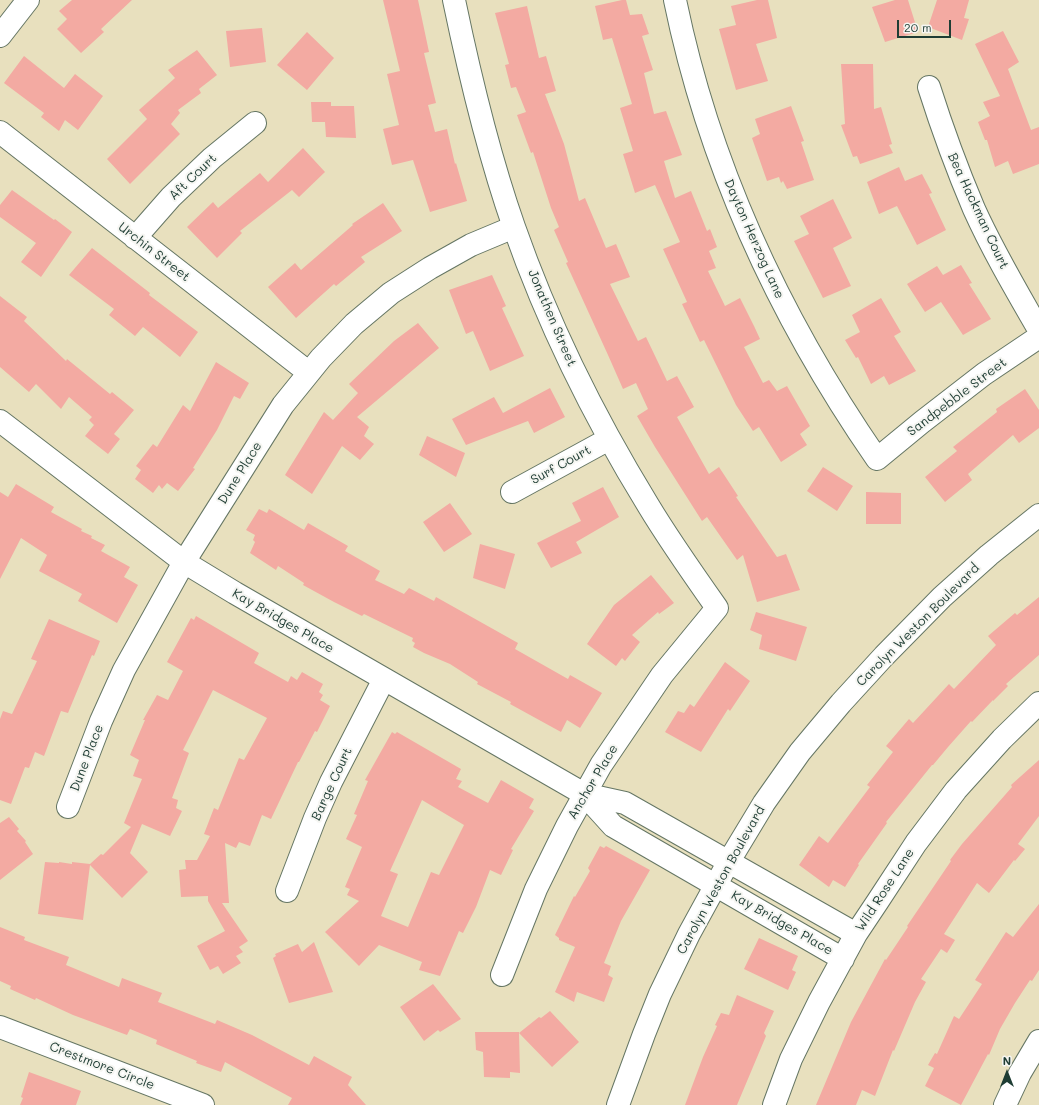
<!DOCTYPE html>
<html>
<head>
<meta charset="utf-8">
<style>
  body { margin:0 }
  #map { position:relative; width:1039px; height:1105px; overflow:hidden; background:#e8e0be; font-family:Mali,sans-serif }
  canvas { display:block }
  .north { position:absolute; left:987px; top:1053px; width:40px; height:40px; -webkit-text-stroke:3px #f6f6f2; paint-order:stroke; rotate:0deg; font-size:11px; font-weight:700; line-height:16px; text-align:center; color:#1f3d34 }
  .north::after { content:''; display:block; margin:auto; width:14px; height:18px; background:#1f3d34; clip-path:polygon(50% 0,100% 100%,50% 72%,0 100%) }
  .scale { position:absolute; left:897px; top:20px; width:54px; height:18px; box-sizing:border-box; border:2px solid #1f3d34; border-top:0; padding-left:5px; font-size:12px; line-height:14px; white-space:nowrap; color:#1f3d34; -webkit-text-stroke:3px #f6f6f2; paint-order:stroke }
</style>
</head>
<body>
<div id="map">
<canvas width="1039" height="1105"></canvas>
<div class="north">N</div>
<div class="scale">20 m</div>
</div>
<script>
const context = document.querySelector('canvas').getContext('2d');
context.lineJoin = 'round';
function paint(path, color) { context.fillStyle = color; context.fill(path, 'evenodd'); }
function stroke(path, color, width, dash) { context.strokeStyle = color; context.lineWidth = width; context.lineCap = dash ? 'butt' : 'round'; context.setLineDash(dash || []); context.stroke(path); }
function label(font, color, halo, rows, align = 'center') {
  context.font = font + ' Mali,sans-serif'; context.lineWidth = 4; context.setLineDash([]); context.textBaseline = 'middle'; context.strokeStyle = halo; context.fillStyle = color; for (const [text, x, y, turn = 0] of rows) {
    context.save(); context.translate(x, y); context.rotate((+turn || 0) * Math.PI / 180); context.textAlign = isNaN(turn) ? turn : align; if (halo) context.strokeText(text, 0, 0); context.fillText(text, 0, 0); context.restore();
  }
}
const building = new Path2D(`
  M72 0H132L101 29 104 32 81 53 57 29 67 19 59 11Z
  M383 0H418L429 52 424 53 436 103 428 105 435 132 447 129 455 164 456 163 467 201 430 212 413 160 392 165 383 129 399 125 387 74 400 71Z
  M622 0H626L630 15 642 14 649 34 642 36 653 70 644 73 654 114 666 111 682 155 664 161 675 198 691 191 707 231 710 229 717 247 709 251 716 268 708 271 725 306 740 298 754 326 760 339 744 347 763 383 769 380 777 391 787 386 810 426 800 434 807 445 781 462 759 427 753 431 736 405 704 340 700 342 682 304 687 302 663 249 680 242 655 185 635 193 623 154 633 151 620 108 632 104 612 38 603 40 595 6Z
  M757 0H768L777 38 756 44 768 81 736 90 719 29 736 25 731 6Z
  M895 0H908L918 32 885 42 872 7Z
  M937 0H969L964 18 969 19 962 40 928 27Z
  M527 6 539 58 546 56 556 91 545 94 564 144 579 201 585 198 606 248 616 244 630 277 610 284 638 341 646 337 667 381 677 376 694 407 677 417 709 474 719 467 738 496 736 497 777 557 786 554 800 590 757 602 743 555 737 560 707 517 702 521 655 447 637 416 648 409 636 383 623 389 608 355 566 263 568 262 554 230 559 227 551 208 533 152 531 153 517 115 526 112 516 87 511 88 505 65 509 64 495 13Z
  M262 28 266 62 230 67 226 31Z
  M1003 31 1019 62 1008 69 1031 130 1039 127V164L1013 174 1008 161 995 167 987 140H985L978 122 990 116 983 102 1000 96 975 44Z
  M307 32 334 58 307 90 277 65Z
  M197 50 217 75 199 89 201 93 178 110 180 113 171 124 180 134 130 184 107 159 147 119 139 110 175 78 168 70Z
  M24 56 64 88 75 74 103 96 78 130 65 120 59 131 41 117 44 113 4 83Z
  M841 64H873L874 109 881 107 892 144 889 145 893 153 860 164 857 156 853 157 841 125 845 124Z
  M311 102H331V106H354L356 138 326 137 325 122H312Z
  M791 106 804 141 801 142 814 180 787 189 783 181 781 183 779 177 767 181 752 138 760 134 755 119Z
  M303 148 325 172 299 197 292 190 240 231 242 233 217 258 187 227 213 202 218 208 260 173 268 182Z
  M899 167 905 181 922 174 932 193 929 194 946 230 917 245 897 206 879 214 867 182Z
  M12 190 54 220 55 219 72 232 41 277 21 262 36 243 0 217V205Z
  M833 199 852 238 833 248 851 286 823 298 794 241 809 234 800 216Z
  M383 203 402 231 361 257 365 262 336 286 334 284 296 318 268 287 295 263 301 270 353 225 352 224Z
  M92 248 150 293 149 295 198 332 180 357 143 327 135 336 109 315 114 309 69 275Z
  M961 265 972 283 969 284 991 319 963 335 941 302 925 312 907 284 937 266 943 275Z
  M492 275 506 306 502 308 524 356 490 371 473 331 466 334 449 290Z
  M0 296 27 317 24 321 66 361 67 359 110 394 112 392 134 410 114 434 120 439 108 454 85 436 94 425 89 420 92 417 69 397 61 409 36 384 29 392 0 367Z
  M881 298 901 332 894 336 916 371 889 385 884 376 871 384 858 357 856 358 845 340 860 332 852 315Z
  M418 323 439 348 357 417 369 427 364 436 374 444 360 460 342 446 312 494 285 475 324 412 333 420 358 393 349 384 394 341Z
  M216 362 249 383 240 399 234 396 217 430 193 468 195 469 178 491 167 483 162 489 159 485 153 493 135 479 141 470 136 466 153 444 157 447 183 405 190 411Z
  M550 388 565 417 534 433 528 421 466 445 452 419 494 397 503 413Z
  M1025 389 1039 410V428L1019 443 1013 435 968 474 972 480 945 502 925 477 957 451 953 447 997 412 996 409Z
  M427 436 465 453 456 477 419 455Z
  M823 467 853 486 837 511 807 491Z
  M16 484 54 507 51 512 82 529 81 531 92 536 91 538 105 545 101 551 130 567 124 577 138 585 117 623 78 601 82 594 39 571 47 555 21 538 0 579V492L8 497Z
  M603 487 619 517 576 542 582 553 551 568 537 543 581 521 572 503Z
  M866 492 901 493V524H866Z
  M450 503 472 534 444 552 423 522Z
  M259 509 267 513 269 509 304 530 308 523 348 546 345 551 380 571 375 580 404 594 409 588 434 601 436 597 518 643 515 649 568 679 570 675 602 693 580 728 567 720 561 732 510 704 511 702 477 684 478 682 450 664 424 653 413 647 415 643 412 641 413 638 364 614 362 616 334 602 303 585 304 583 278 566 276 570 250 553 255 542 253 540 255 535 246 530Z
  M480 544 515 554 505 589 473 578Z
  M651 575 674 603 659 614 658 612 632 635 640 642 625 661 622 658 616 666 587 644 614 605Z
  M1039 597V655L1006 684 1008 686 993 701V700L972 722 971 721 948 747 933 765H932L886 822 887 823 858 864 859 865 845 887 833 880 829 887 799 865 819 836 828 843 870 787 867 785 893 752 886 746 909 719 913 723 949 684 954 689 996 645 988 636 1015 613 1017 615Z
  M756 612 807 627 796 661 759 649 762 635 750 630Z
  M196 616 259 653 254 663 288 682 291 676 297 680 302 672 323 684 319 692 323 695 320 700 330 706 317 732 315 731 299 762H298L271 819 262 815 250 846 239 842 236 848 225 843 229 903H222L248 941 239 947 243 952 236 956 241 963 223 974 218 966 210 970 197 946 225 931 208 901V896L181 897 179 870 186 869 185 860H197L210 836 204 834 214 808 218 810 239 758 244 760 267 718 213 690 183 750 189 753 172 798 178 800 176 808 182 811 170 836 142 824 130 853 148 872 122 898 90 865 83 920 38 914 45 862 59 863V862L72 864V862L90 864 101 854 103 855 131 827 124 823 142 779 133 776 139 760 130 755 145 720H143L157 695 168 700 183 671 167 662 191 618 194 620Z
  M49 619 100 641 94 656 92 655 68 713 61 711 44 756 35 752 29 768 25 767 11 804 0 800V719L3 711 12 714 37 661 31 659Z
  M725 662 750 681 730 711 728 709 701 752 665 732 678 711 684 713 690 704 694 707Z
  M392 732 395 734 397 732 461 769 456 779 462 781 458 787 488 803 501 780 534 799 529 808 534 811 511 849 513 850 501 875 490 870 476 907 463 933 459 931 440 976 419 970 422 962 379 945 359 966 325 932 359 901 347 895 350 889 345 887 362 847 346 839 357 815 354 814 368 781 365 780ZM422 800 464 825 439 875 431 872 408 927 381 916 398 874 390 871Z
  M1039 760V816L1018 844 1025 849 1015 861 1014 860 989 893 977 883 944 934 955 940 947 953 941 949 921 979 926 982 915 1002 894 1051 893 1050 875 1096 862 1090 856 1105H816L851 1022 885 959 886 960 908 927 907 926 951 861 950 860 962 844 1012 787 1011 785Z
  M9 817 19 829 17 831 26 841 25 842 33 854 0 880V823Z
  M600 846 604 848 606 846 650 870 621 921 604 963 611 966 608 975 613 978 604 1002 577 992 574 1002 555 992 575 947 559 940V938L555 935 574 896 575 897 590 871 588 868Z
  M1039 904V970L1032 981 1030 980 1015 1003 1000 1029 989 1055 988 1054 961 1105 925 1086 934 1068 928 1065 935 1053 937 1054 954 1016 959 1019 982 984 975 980 1006 932 1013 937Z
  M0 927 25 937 24 940 69 957 66 965 119 987 122 978 162 993 158 1002 215 1024 217 1020 252 1035 309 1065 314 1056 352 1077 348 1085 366 1105H288L292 1098 225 1062 221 1072 196 1063 197 1061 156 1044 157 1040 130 1029 127 1035 73 1015 36 998 35 1000 10 989 11 986 0 981Z
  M759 938 798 956 792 970 796 972 788 990 744 969Z
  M314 942 333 992 289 1003 273 958 276 956 275 954 298 944 302 952Z
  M433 984 461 1019 440 1032 438 1030 424 1041 400 1007Z
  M737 995 774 1011 764 1033 766 1036 737 1105H685L703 1057 717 1026 715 1025 721 1013 729 1015Z
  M550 1011 579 1042 552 1067 519 1033 520 1073 510 1072V1078L484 1077 483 1052 476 1050 475 1032H519V1033L539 1017 541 1018Z
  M29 1072 81 1091 76 1105H20L23 1098 21 1097Z`);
const minor = new Path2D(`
  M454 0C470 77 488 153 514 227 548 324 594 417 648 505 669 540 693 574 717 608L662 675 601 765 567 826 536 889 502 975
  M675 0C709 166 781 320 877 459L922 422 984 374 1039 337
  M0 36 28 0
  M929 87C942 128 957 169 974 209 993 251 1016 290 1039 330
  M0 132 308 372
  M135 238 171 197 212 158 255 123
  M0 421 184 562 235 593 584 794 625 803 856 934
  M512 492 609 439
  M584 794 613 826 843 959
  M68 807 101 721 124 670 184 562 283 405 321 358 354 324 391 293 430 268 471 245 514 227
  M287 891 315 818 331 782 384 679
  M0 1027 203 1105
  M618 1105 644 1034 660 994 689 934 729 861 764 803 800 752 841 703 884 656 942 597 989 555 1039 515
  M774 1105 791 1059 819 1002 856 934 878 901 916 843 956 790 1002 739 1039 703
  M1005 1105 1020 1073 1039 1041`);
const streetNames = [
  ["Aft Court",193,177,-44],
  ["Bea Hackman Court",978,211,65],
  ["Dayton Herzog Lane",754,239,66],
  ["Urchin Street",154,252,38],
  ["Jonathen Street",552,318,67],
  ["Sandpebble Street",957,397,-37],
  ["Surf Court",561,465,-29],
  ["Dune Place",240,473,-58],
  ["Kay Bridges Place",283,621,30],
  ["Carolyn Weston Boulevard",918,625,-45],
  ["Dune Place",87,758,-69],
  ["Anchor Place",593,782,-59],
  ["Barge Court",332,784,-65],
  ["Carolyn Weston Boulevard",721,880,-61],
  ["Wild Rose Lane",885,890,-57],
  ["Kay Bridges Place",782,923,30],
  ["Crestmore Circle",102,1066,21]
];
paint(building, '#f3aaa2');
stroke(minor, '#657664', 24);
stroke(minor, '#fff', 22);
label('13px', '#1f3d34', '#f6f6f2', streetNames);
</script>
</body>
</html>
